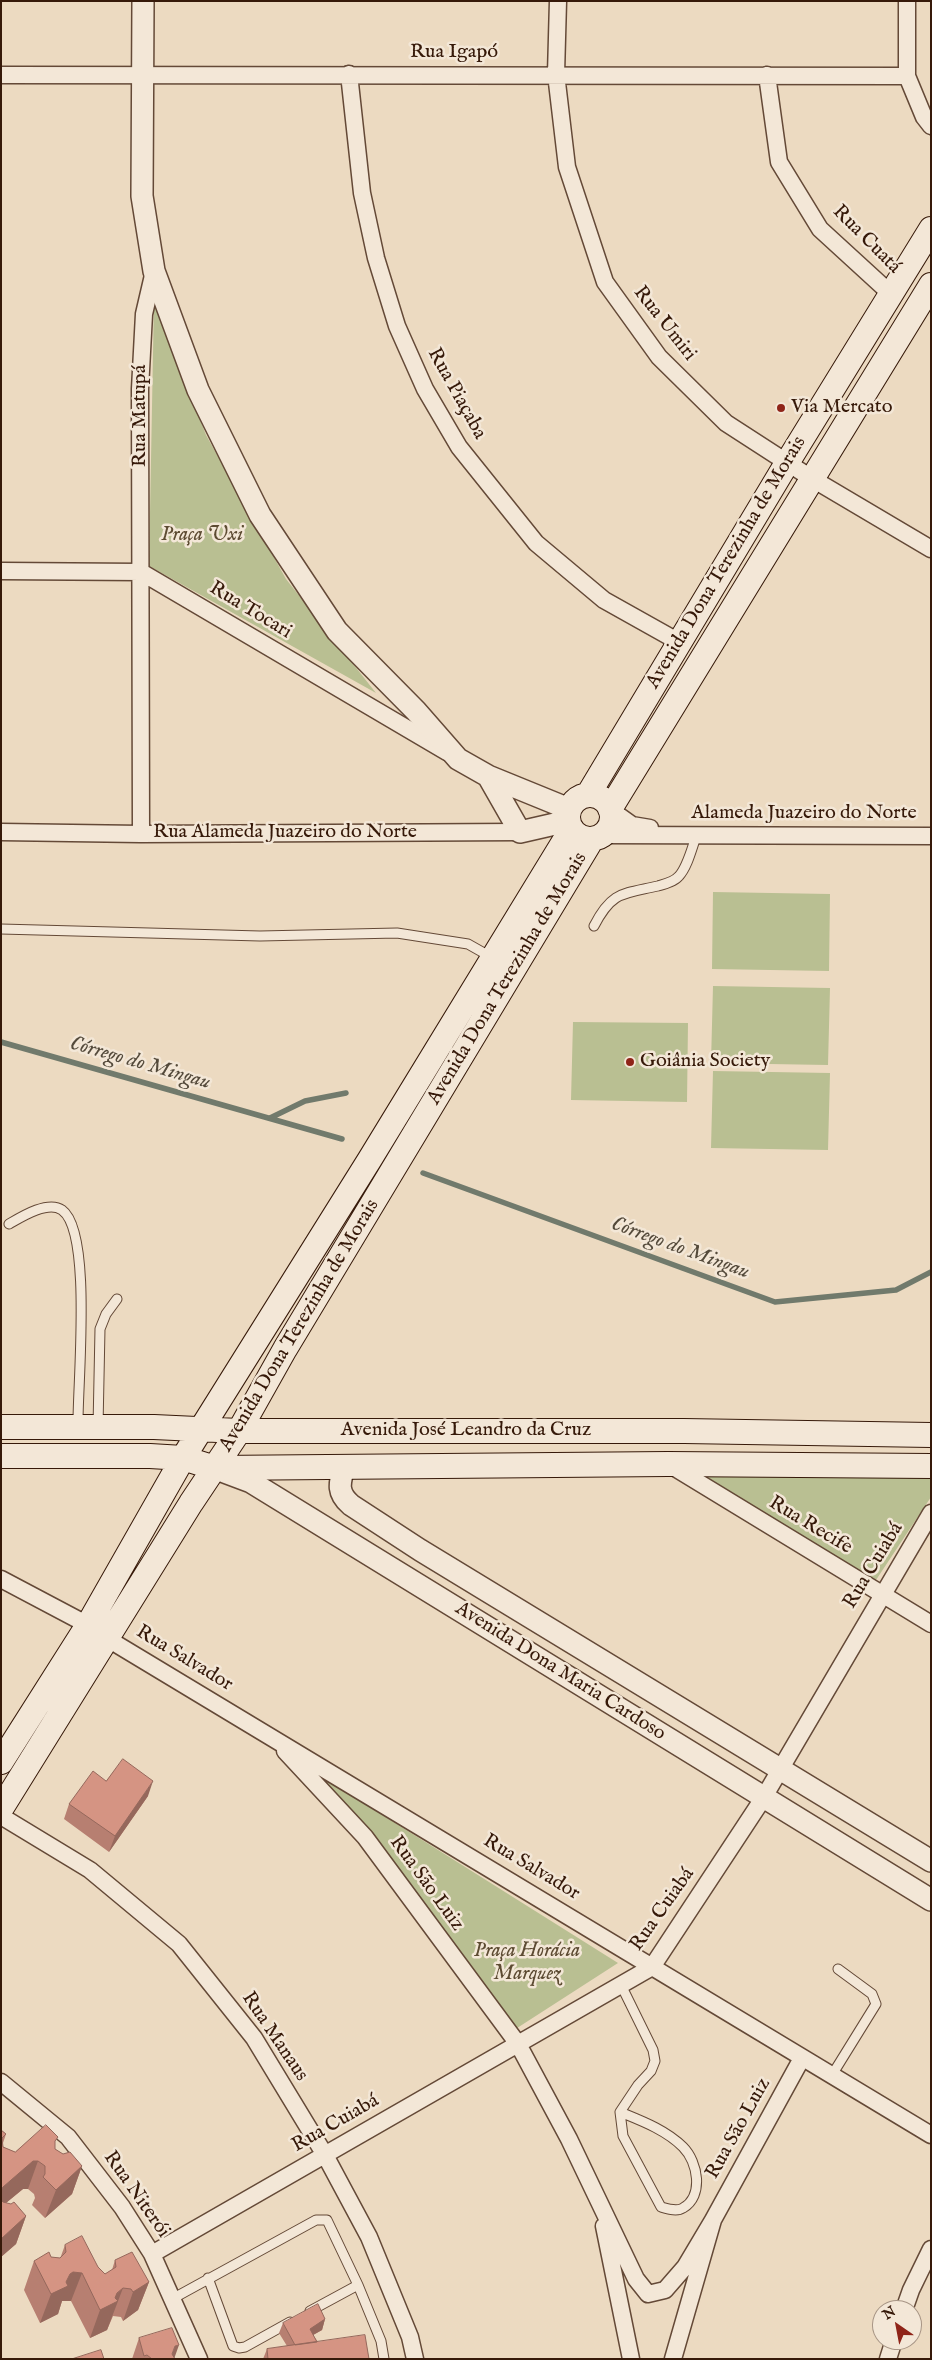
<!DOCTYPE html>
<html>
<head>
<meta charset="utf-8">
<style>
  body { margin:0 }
  #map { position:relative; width:932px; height:2360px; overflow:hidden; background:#ecdac1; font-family:"IM FELL English",serif }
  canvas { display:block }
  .frame { position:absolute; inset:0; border:2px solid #361909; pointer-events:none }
  .north { position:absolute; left:872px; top:2300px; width:50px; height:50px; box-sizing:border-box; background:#f3e7d7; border:1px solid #a79585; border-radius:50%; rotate:327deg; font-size:14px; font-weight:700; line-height:20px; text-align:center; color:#361909 }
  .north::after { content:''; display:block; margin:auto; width:18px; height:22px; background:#8f2418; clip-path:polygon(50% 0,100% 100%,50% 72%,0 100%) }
</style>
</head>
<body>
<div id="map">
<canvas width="932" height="2360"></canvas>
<div class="frame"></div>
<div class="north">N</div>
</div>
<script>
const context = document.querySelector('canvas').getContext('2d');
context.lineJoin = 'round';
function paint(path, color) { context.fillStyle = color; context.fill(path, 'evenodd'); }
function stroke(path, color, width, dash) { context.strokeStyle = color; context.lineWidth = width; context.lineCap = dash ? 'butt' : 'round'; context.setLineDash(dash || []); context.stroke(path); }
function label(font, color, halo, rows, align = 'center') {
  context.font = font + ' "IM FELL English",serif'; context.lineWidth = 5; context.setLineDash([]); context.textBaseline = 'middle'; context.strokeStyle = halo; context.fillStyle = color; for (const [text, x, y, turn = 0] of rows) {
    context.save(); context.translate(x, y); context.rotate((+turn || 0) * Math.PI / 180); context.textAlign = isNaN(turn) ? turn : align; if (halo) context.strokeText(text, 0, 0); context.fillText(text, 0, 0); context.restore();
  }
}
const green = new Path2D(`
  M154 300 206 435 286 579 376 693 149 566Z
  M713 892 830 894 829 971 712 969Z
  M713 986 830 988 828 1065 711 1063Z
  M573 1022 688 1023 687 1102 571 1100Z
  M713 1071 830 1073 828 1150 711 1148Z
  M931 1474V1497L874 1583 704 1475Z
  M306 1767 618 1963 514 2030Z`);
const stream = new Path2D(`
  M1 1042 342 1139
  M270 1118 305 1101 346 1093
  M423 1173 775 1302 896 1290 931 1272`);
const service = new Path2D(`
  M594 926C612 891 623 894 658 886 665 884 674 882 679 876 688 866 692 847 697 834
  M1 929 260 936 397 933 468 944 491 957
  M9 1224C21 1217 48 1200 62 1210 93 1232 77 1388 78 1427
  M98 1427 100 1329 106 1314 117 1299
  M832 2075 876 2004 872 1994 838 1969
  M620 2112C642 2121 666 2130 683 2147 698 2162 704 2196 683 2208 677 2212 668 2209 661 2207L623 2136 620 2112 638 2085 651 2071 655 2061 653 2050 621 1985
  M208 2278 233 2346 239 2348 245 2347 290 2322
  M172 2299 316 2220H327L358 2285 381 2341 384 2359
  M310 2311 358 2285`);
const minor = new Path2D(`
  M558 1 556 74 567 167 605 282 659 357 726 423 811 478 931 549
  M907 1V76L924 117 931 126
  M349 74 362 193 376 258 397 326 425 389 459 447 536 543 604 600 679 642
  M1 75 907 76
  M767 75 779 162 820 229 891 294
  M1 571 141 572 447 752
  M611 810 632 825 650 828
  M1 832 141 834 520 832
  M141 834 140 389 144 314 154 271
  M603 835 931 836
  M670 1465 931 1624
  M1 1579 88 1625
  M108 1639 931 2135
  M285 1751 365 1837 518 2044 569 2139 636 2279 648 2294 665 2290 685 2267 713 2220
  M1 1816 90 1870 179 1944 254 2038 325 2155 369 2237 410 2337 415 2359
  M1 2082 68 2137 122 2207 152 2254 199 2359
  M604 2226 631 2359
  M152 2254 652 1967 764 1797 931 1513
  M904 2310 911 2290 931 2249
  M673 2359 713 2220 802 2058
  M888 2359 894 2340`);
const tertiary = new Path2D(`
  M143 1 142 196 154 271 198 390 260 515 337 631 416 711 458 759 488 776 569 809
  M488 776 520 832 568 821
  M344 1467C339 1484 337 1493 351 1505L420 1550 931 1861
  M219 1470 251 1482 931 1900`);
const secondary = new Path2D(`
  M568 817a22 22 0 1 1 44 0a22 22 0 1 1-44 0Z
  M588 795 787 463 931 229
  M610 809 931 285
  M1 1427H154L239 1431H684L931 1435
  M1 1456H150L183 1458 215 1468 668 1464 931 1466
  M1 1762 88 1625 183 1458 370 1159 571 830
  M1 1809 191 1503 239 1431 285 1349 592 839`);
const wall = new Path2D(`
  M106 1781 148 1796 109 1852 64 1819 69 1804Z
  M1 2130 6 2134 3 2143V2147L15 2152 55 2146V2149L82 2166 72 2194 45 2218 32 2205 35 2198 34 2194 28 2189H23L6 2203 26 2216 16 2244 1 2257Z
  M65 2245 98 2267 105 2274 112 2270 115 2260 149 2282 138 2310 123 2321 121 2317 113 2316 107 2330 90 2338 71 2301H62L58 2314 40 2323 24 2290 34 2261 51 2257 60 2258 61 2256Z
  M325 2319 322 2330 313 2335 318 2342 369 2359H263L267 2349 287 2346 279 2333 283 2323Z
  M139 2338 174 2358 175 2359H132Z`);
const shadedWall = new Path2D(`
  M153 1781 148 1796 109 1852 115 1836Z
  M33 2161H38L28 2189H23L1 2207V2190L3 2187Z
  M82 2166 72 2194 45 2218 56 2190Z
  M26 2216 16 2244 1 2257V2239Z
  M73 2272 82 2273 71 2301H62L58 2314 40 2323 51 2294 66 2282 70 2274Z
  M149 2282 138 2310 123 2321 133 2292Z
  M123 2288 107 2330 90 2338 100 2310Z
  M325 2319 322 2330 306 2339 310 2329Z
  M179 2345 174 2359H170L175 2346Z`);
const building = new Path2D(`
  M123 1759 153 1781 115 1836 69 1804 93 1771 106 1781Z
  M46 2125 58 2137 55 2141V2149L63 2154 70 2152 82 2166 56 2190 43 2177 45 2174V2166L38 2161H33L3 2187 1 2190V2130L6 2134 2 2138 3 2147 15 2152Z
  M1 2200 3 2202 11 2204 14 2202 26 2216 1 2239Z
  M82 2236 98 2267 105 2274 116 2267 115 2260 132 2252 149 2282 133 2292 131 2289 123 2288 117 2293 115 2298 118 2301 100 2310 82 2273 73 2272 70 2274 66 2282 68 2286 51 2294 34 2261 49 2252 51 2257 60 2258 66 2252 65 2245Z
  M318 2304 325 2319 310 2329 317 2342 295 2345 283 2323Z
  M172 2328 179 2345 175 2346 172 2354 175 2359H152L147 2355 144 2356 139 2338Z
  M365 2335 369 2359H268L267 2349Z
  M101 2350 104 2359H72Z`);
const markers = [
  [781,408,5,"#8f2418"],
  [630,1062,5,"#8f2418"]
];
const streetNames = [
  ["Rua Igapó",454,53],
  ["Rua Cuatá",866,240,45],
  ["Rua Umiri",664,324,52],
  ["Rua Piaçaba",456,394,61],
  ["Rua Matupá",141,416,-90],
  ["Avenida Dona Terezinha de Morais",727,563,-59],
  ["Rua Tocari",250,611,31],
  ["Alameda Juazeiro do Norte",804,814],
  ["Rua Alameda Juazeiro do Norte",285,833],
  ["Avenida Dona Terezinha de Morais",508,979,-59],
  ["Avenida Dona Terezinha de Morais",300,1326,-59],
  ["Avenida José Leandro da Cruz",466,1431],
  ["Rua Recife",810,1526,31],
  ["Rua Cuiabá",874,1566,-59],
  ["Rua Salvador",184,1659,31],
  ["Avenida Dona Maria Cardoso",560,1672,32],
  ["Rua Salvador",531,1868,31],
  ["Rua São Luiz",426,1884,54],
  ["Rua Cuiabá",663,1910,-55],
  ["Rua Manaus",274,2037,56],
  ["Rua Cuiabá",336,2124,-30],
  ["Rua São Luiz",739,2129,-61],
  ["Rua Niterói",136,2195,55]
];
const poiNames = [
  ["Via Mercato",791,408],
  ["Goiânia Society",640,1062]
];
const parkNames = [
  ["Praça Uxi",202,536],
  ["Praça Horácia",527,1952],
  ["Marquez",527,1975]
];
const waterNames = [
  ["Córrego do Mingau",140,1064,16],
  ["Córrego do Mingau",680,1249,20]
];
paint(green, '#b9bf92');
stroke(stream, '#717a6c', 5.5);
stroke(service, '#644937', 11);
stroke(minor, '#644937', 19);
stroke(tertiary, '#644937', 24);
stroke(secondary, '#361909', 26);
stroke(service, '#f3e7d7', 9);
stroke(minor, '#f3e7d7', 16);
stroke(tertiary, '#f3e7d7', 21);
stroke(secondary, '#f3e7d7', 24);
paint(wall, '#b77f71');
paint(shadedWall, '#95685c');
paint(building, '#d59483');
stroke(building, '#95685c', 1);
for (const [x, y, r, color] of markers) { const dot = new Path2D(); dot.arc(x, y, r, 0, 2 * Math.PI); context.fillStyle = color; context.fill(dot); stroke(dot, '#f3e7d7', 2); }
label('20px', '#361909', '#f3e7d7', streetNames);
label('20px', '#361909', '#f3e7d7', poiNames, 'left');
label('italic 20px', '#5d4b32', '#f3e7d7', parkNames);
label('italic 21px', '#544a3b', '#f3e7d7', waterNames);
</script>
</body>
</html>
